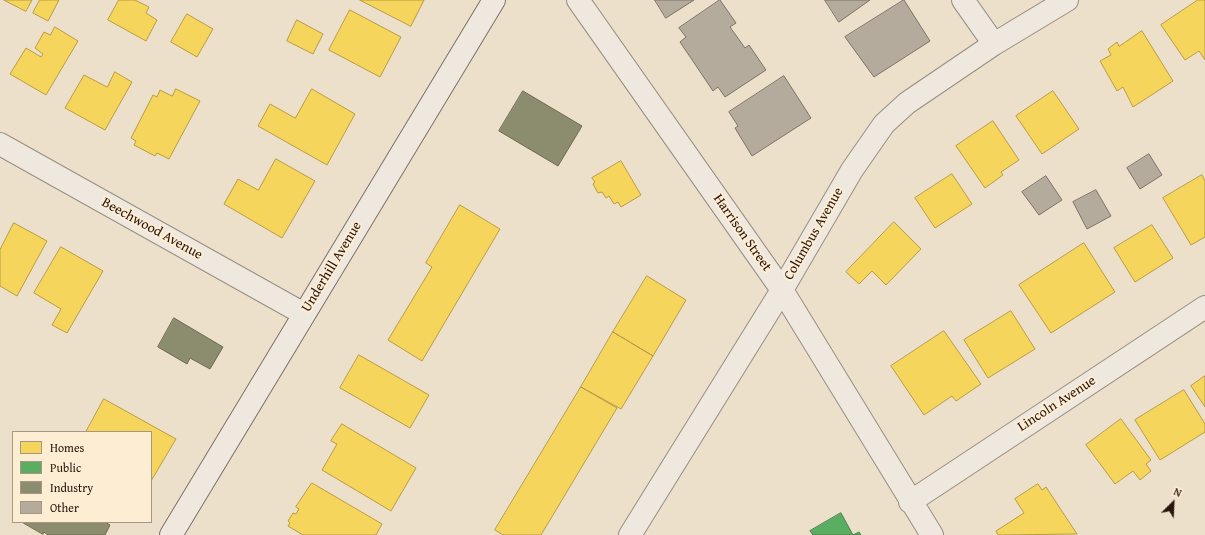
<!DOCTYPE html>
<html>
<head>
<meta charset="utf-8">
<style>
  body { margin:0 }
  #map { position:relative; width:1205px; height:535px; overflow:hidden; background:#ede0cb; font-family:"Gentium Book Plus",serif }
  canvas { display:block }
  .legend { position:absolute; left:12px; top:431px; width:140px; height:92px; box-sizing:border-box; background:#fdedd3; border:1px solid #a89684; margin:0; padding:5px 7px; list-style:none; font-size:12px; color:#28140d }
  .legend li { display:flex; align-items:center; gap:8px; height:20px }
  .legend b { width:20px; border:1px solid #a89684 }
  .north { position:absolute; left:1153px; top:483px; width:40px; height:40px; -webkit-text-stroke:3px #fdedd3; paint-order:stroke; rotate:24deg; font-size:11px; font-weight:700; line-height:16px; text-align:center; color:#28140d }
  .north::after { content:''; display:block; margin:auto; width:14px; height:18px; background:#28140d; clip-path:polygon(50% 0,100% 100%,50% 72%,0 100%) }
</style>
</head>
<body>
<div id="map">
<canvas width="1205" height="535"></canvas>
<ul class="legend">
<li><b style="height:11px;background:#f6d55c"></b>Homes</li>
<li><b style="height:11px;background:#5aae61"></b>Public</li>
<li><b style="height:11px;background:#8c8c6e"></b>Industry</li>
<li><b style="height:11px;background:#b5ab9d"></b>Other</li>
</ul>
<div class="north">N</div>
</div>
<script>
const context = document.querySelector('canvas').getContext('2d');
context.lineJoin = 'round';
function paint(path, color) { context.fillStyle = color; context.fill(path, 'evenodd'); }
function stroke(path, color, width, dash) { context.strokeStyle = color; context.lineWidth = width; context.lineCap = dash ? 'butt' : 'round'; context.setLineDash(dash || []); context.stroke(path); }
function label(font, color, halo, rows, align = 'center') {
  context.font = font + ' "Gentium Book Plus",serif'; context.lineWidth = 4; context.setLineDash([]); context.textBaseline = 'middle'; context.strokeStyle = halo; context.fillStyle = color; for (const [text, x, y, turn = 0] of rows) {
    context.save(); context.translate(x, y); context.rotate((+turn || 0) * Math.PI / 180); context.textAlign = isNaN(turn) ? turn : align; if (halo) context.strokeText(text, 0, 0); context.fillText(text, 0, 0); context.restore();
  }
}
const homes = new Path2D(`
  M4 0H32L26 11Z
  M40 0H59L48 21 33 13Z
  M119 0H135L149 7 146 13 157 20 146 41 108 20Z
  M360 0H424L411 26Z
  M1198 0H1205V60L1199 51 1185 60 1161 25Z
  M350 10 401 37 380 77 329 50Z
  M187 14 213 29 197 57 171 42Z
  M297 20 323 34 313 54 287 41Z
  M55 27 78 41 46 95 10 74 26 48 41 57 43 54 35 48 44 32 50 35Z
  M1142 31 1173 81 1133 107 1123 87 1117 91 1100 61 1111 55 1108 49 1117 42 1119 46Z
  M115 72 132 82 105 130 65 108 84 75 107 87Z
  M176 89 200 101 169 159 157 153 155 156 134 145 136 141 131 138 153 95 157 97 160 90 172 96Z
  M312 89 355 114 327 165 258 126 270 104 295 118Z
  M1053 91 1079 129 1042 154 1016 116Z
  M993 121 1019 160 1001 172 1003 175 985 188 956 146Z
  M276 159 315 181 282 238 224 204 238 179 258 190Z
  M621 161 641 195 621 207 618 202 614 204 609 196 606 198 602 192 598 193 593 184 595 182 592 178Z
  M952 174 972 204 935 228 915 198Z
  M1202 175 1205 181V237L1191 245 1163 198Z
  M460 205 500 229 422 361 388 340 432 267 426 263Z
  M894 222 921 249 886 285 872 271 859 284 846 272Z
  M14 223 47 241 17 296 0 286V250Z
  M1152 225 1173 258 1135 282 1114 248Z
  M1084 243 1115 292 1051 333 1019 285Z
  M61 247 103 271 67 333 52 325 61 309 34 293Z
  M647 276 686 300 653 356 613 332Z
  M1011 311 1035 349 988 378 964 340Z
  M944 331 981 384 956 401 952 396 924 415 891 366Z
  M613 332 653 356 621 409 581 387Z
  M359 355 429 395 410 428 340 388Z
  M1205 376V407L1191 386Z
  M581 387 617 408 541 535H503L495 530Z
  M1184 390 1205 424V432L1160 460 1135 420Z
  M104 399 176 439 151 481V432H86Z
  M1121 419 1151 460 1146 464 1151 471 1140 480 1133 471 1115 484 1086 445Z
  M342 424 416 468 391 511 322 470 337 444 331 441Z
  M312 483 382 524 376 535H303L288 526 290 523 288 521 293 513 296 514 299 509 296 507Z
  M1038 484 1042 490 1046 487 1077 534 998 535 996 531 1024 513 1015 499Z`);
const public = new Path2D(`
  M841 513 853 535 859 532 861 535H813L810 531Z`);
const industry = new Path2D(`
  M523 91 582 126 558 166 499 131Z
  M174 318 223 347 210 369 190 358 187 364 158 347Z
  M22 522H105L110 525 105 535H48L44 532 43 534Z`);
const building = new Path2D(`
  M655 0H694L666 18Z
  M720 0 736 23 730 27 745 48 749 45 766 70 725 97 718 87 713 91 680 42 686 37 679 28Z
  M825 0H870L839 22Z
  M904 0 930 41 874 77 845 37Z
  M784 76 811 118 752 156 735 128 738 126 729 112Z
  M1149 154 1162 175 1140 189 1127 168Z
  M1046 176 1062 200 1039 215 1022 192Z
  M1096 190 1111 216 1087 229 1073 202Z`);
const street = new Path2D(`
  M578 0 782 290 932 535
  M963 0 994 44
  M0 144 304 314
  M910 502 1205 307
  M630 535 782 290 852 170 884 124 907 103 994 44 1067 0`);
const secondary = new Path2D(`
  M171 535 494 0`);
const streetNames = [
  ["Beechwood Avenue",152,229,29],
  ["Harrison Street",742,233,55],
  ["Columbus Avenue",814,234,-60],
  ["Underhill Avenue",332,267,-59],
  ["Lincoln Avenue",1057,404,-33]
];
paint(homes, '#f6d55c');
stroke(homes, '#b89b44', 1);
paint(public, '#5aae61');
stroke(public, '#4b8048', 1);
paint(industry, '#8c8c6e');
stroke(industry, '#6e6851', 1);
paint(building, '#b5ab9d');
stroke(building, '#7c7267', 1);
stroke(street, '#978e81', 24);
stroke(secondary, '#7c7267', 24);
stroke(street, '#efe8de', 22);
stroke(secondary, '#efe8de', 22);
label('14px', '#28140d', '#fdedd3', streetNames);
</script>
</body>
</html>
